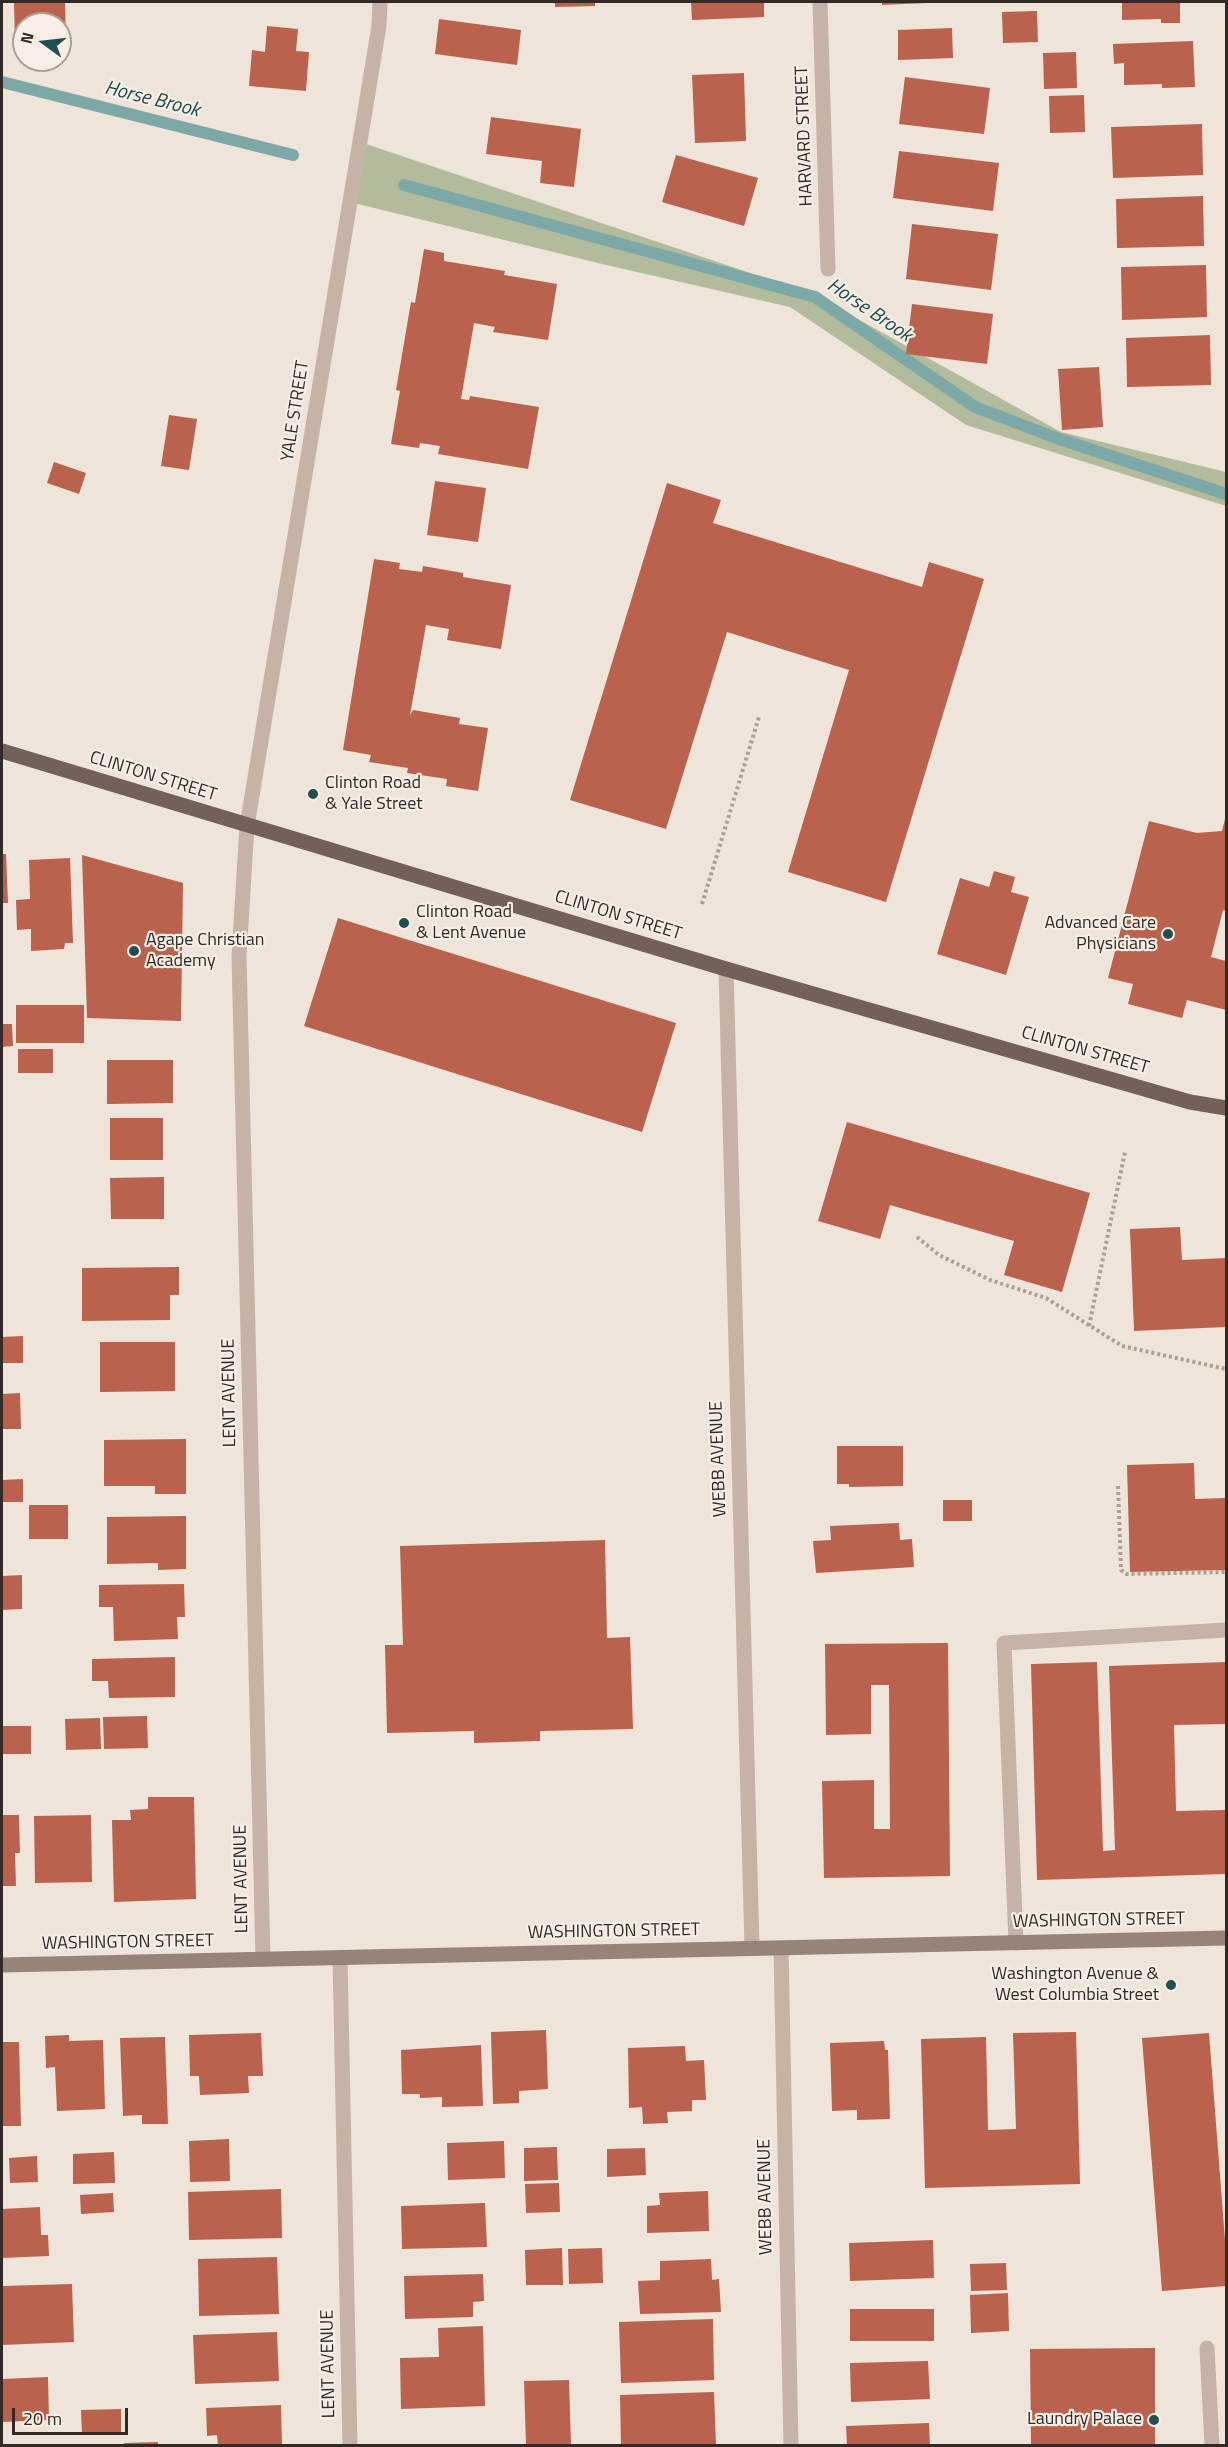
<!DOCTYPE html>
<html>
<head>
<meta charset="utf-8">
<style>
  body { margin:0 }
  #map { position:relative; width:1228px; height:2447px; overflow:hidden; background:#eee4da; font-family:"Titillium Web",sans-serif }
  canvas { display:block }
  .frame { position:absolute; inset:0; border:3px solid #322a27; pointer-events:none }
  .north { position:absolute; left:12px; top:12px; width:60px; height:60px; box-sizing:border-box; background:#f7eee6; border:2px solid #a8a09a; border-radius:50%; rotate:285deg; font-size:16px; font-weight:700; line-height:24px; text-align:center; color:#322a27 }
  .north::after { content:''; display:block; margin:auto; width:21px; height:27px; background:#214f50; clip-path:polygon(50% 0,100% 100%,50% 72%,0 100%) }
  .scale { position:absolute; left:12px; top:2408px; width:116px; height:27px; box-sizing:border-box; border:3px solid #322a27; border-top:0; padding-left:8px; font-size:18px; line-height:21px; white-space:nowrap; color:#322a27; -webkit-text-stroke:4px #f7eee6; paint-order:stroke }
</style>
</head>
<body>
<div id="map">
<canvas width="1228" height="2447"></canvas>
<div class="frame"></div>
<div class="north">N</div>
<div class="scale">20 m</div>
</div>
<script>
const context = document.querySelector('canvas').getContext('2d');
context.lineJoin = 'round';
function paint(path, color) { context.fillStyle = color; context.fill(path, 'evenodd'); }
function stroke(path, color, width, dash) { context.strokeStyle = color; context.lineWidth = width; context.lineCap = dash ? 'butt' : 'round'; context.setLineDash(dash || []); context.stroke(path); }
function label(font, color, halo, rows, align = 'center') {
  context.font = font + ' "Titillium Web",sans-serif'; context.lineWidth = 4.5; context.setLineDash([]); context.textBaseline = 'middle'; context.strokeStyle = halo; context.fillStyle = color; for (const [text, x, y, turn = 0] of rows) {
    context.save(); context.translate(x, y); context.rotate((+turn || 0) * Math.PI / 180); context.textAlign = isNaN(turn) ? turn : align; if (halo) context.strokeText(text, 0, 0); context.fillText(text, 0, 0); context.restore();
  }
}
const green = new Path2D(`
  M360 142 813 294 1061 432 1226 472V506L966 425 790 307 602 264 350 202Z`);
const stream = new Path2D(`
  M2 82 293 155
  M404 185 815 297 975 407 1059 439 1226 494`);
const building = new Path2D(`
  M14 2H65L66 44H60V24H24V45H15Z
  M555 2H595V6L555 7Z
  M691 2H764V17L692 20Z
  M882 2H927V3L882 5Z
  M1122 2H1180V23H1161V19L1122 20Z
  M1037 11 1038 42 1003 43 1002 12Z
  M439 19 521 30 517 65 435 54Z
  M267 26 298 29 296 51 309 52 306 91 249 86 252 50 265 52Z
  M952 28 953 58 898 60V30Z
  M1193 41 1195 87 1162 88V84L1124 85V63L1114 64 1113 44Z
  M1076 52 1077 88 1044 89 1043 53Z
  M744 73 746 141 695 143 692 75Z
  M905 77 990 88 984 134 899 124Z
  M1084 95 1085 132 1050 133 1049 96Z
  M491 117 581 129 574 187 540 183 542 161 486 154Z
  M1202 124 1203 175 1113 178 1111 127Z
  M899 151 999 163 993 211 893 198Z
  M676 155 758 178 744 226 662 202Z
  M1203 196 1204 246 1117 248 1116 199Z
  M912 224 998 234 991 290 906 279Z
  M424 249 444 253V261L505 271 504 275 557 284 548 340 493 332 495 327 474 323 461 399 469 400 470 396 539 407 528 469 438 454 440 446 420 443 419 448 391 444 400 391 396 390 411 302 415 303Z
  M1206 265 1207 317 1122 320 1121 267Z
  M912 304 993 314 987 364 906 354Z
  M1210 335 1211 385 1127 387 1126 338Z
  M1099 367 1103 427 1062 430 1058 369Z
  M169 415 197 419 189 470 161 466Z
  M54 462 86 473 79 494 47 483Z
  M435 481 486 488 478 542 427 535Z
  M667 483 721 500 713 523 922 587 929 562 984 579 886 902 788 872 849 670 727 632 666 829 570 800Z
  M374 559 400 563 399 569 422 572 423 566 463 573V577L511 585 501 649 447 640 449 629 426 625 410 715 413 710 460 718 459 724 488 728 478 791 446 786 447 779 407 773 408 768 369 762 371 755 343 750Z
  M1226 815V911L1223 910 1211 957 1226 961V1010L1187 1000 1182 1018 1128 1004 1133 984 1108 978 1149 821 1197 833 1222 831Z
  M2 854H6L8 903H2Z
  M82 855 183 883 181 1021 87 1018Z
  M70 858 73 943H65L64 949 31 951V929L17 930 16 900 30 899 29 860Z
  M994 871 1015 877 1011 892 1029 897 1006 975 937 954 960 878 989 887Z
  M338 918 676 1023 642 1132 304 1026Z
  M16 1005H84V1043H16Z
  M2 1024H12L13 1046 2 1047Z
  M18 1049H53V1073H18Z
  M107 1060H173V1103L107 1104Z
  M110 1118H163V1160H110Z
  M847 1122 1090 1193 1062 1292 1004 1275 1014 1241 890 1205 880 1239 818 1221Z
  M164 1177V1219H111L110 1178Z
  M1180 1227 1182 1260 1226 1258V1327L1134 1331 1130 1229Z
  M179 1267V1295H170V1320L82 1321V1268Z
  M23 1336V1363H2V1337Z
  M100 1342H175V1391L100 1392Z
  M20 1393 21 1429H2V1394Z
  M186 1439V1494H155V1486H104V1440Z
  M837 1446H903V1486L849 1487V1484H837Z
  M1194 1463 1195 1499 1226 1498V1570L1130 1572 1127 1465Z
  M23 1479V1502H2V1480Z
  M943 1500H972V1521H943Z
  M29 1505H68V1539H29Z
  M186 1516V1569L158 1570V1563L107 1564V1517Z
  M899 1523 900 1540 912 1539 914 1567 816 1573 813 1541 831 1540 830 1526Z
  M605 1540 607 1638 630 1637 633 1729 540 1731V1741L474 1743V1731L387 1733 385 1645H403L400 1546Z
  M22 1575V1609L2 1610V1576Z
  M184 1584 185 1617H177L178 1639 114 1641 113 1607H99V1585Z
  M948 1643 950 1876 824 1878 822 1781 874 1780V1829H890L889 1685H871V1734L826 1735 825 1644Z
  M175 1657V1697L109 1698 108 1681H92V1659Z
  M1097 1662 1103 1851 1115 1850 1109 1666 1226 1662V1724L1174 1725 1176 1811 1226 1810V1874L1037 1880 1031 1664Z
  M147 1716 148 1748 104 1749 103 1717Z
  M100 1718 101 1749 66 1750 65 1719Z
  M2 1726H31V1754H2Z
  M148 1797H194L196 1899 114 1902 112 1820H131L130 1810 148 1809Z
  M2 1815H19L20 1853H15L16 1886H2Z
  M91 1815 92 1882 35 1883 34 1816Z
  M546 2030 548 2089 519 2091V2103L493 2104 491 2032Z
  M1076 2032 1080 2184 925 2188 921 2039 986 2037 988 2130 1016 2129 1013 2033Z
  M261 2033 263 2076H248L249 2093 200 2095 199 2076H190L189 2035Z
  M1209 2033 1226 2253V2286L1162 2291 1142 2038Z
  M69 2035V2041L103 2040 105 2109 57 2111 55 2067 46 2068 45 2036Z
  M165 2037 168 2124H142V2115L123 2116 120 2038Z
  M884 2041 885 2050H888L890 2119 857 2120V2110L832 2111 830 2043Z
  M2 2042H19L21 2126H2Z
  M481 2045 483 2106 442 2107V2097L420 2098V2094H402L401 2050Z
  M685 2046 686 2061 704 2060 706 2100H692V2111L667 2112 668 2123 643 2124 642 2107 629 2108 628 2048Z
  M229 2139 230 2181 190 2182 189 2141Z
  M504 2141 505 2178 448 2180 447 2143Z
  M557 2147 558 2180 524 2181V2148Z
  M645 2148 646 2175 607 2177V2149Z
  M114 2152 115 2183 73 2184V2154Z
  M37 2156 38 2182 10 2183 9 2158Z
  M559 2183 560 2212 526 2213 525 2184Z
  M281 2189 282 2238 189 2240 188 2192Z
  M708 2191 709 2231 647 2233V2206L660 2205 659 2193Z
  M113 2193 114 2212 81 2214 80 2195Z
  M485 2203 487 2247 402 2249 401 2206Z
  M40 2207 41 2235H48L49 2256 2 2258V2209Z
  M933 2240 934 2278 850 2281 849 2243Z
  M562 2248 563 2285H526L525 2250Z
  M602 2248 603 2283 569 2284 568 2249Z
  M277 2257 279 2314 199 2316 198 2259Z
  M711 2259 712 2280 719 2279 721 2312 640 2314 638 2281 660 2280V2261Z
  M1006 2263 1007 2290 971 2291 970 2264Z
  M483 2274 484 2301 473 2302V2317L405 2319 404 2276Z
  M72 2284 74 2342 2 2345V2286Z
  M1008 2293 1009 2331 971 2333 970 2295Z
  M850 2309H934V2341H850Z
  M713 2319 714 2380 621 2383 619 2322Z
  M483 2326 485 2406 401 2409 400 2358 439 2357 438 2328Z
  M277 2332 279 2381 195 2384 193 2335Z
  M1155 2348V2446H1031L1030 2349Z
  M928 2361 930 2399 851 2402 850 2363Z
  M48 2377 49 2420 2 2422V2379Z
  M569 2380 571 2446H526L524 2381Z
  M714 2392 716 2446H621L620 2395Z
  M281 2405 282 2446H218L217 2435 207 2436 206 2408Z
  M121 2409V2434L82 2435 81 2410Z
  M929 2423 930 2446H847L846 2426Z
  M158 2442V2446H124V2443Z`);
const path = new Path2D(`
  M702 904 759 717
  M917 1237 939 1255 990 1280 1046 1298 1122 1346 1226 1369
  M1089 1326 1125 1152
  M1118 1486 1121 1570 1126 1574 1226 1572`);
const lane = new Path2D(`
  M1016 1943 1004 1643 1226 1630
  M1207 2348 1212 2446`);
const street = new Path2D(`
  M820 2 828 269
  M726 969 752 1948
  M781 1948 791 2446
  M340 1958 350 2446
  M263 1959 239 956 247 826 379 26 380 2`);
const secondary = new Path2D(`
  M2 1965 1226 1938`);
const primary = new Path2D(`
  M2 751 726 969 1190 1102 1226 1108`);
const markers = [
  [313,794,6,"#214f50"],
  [404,923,6,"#214f50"],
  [1168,934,6,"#214f50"],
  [134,951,6,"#214f50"],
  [1171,1985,6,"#214f50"],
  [1154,2420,6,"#214f50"]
];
const streetNames = [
  ["HARVARD STREET",805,136,-92],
  ["YALE STREET",296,411,-81],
  ["CLINTON STREET",153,777,17],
  ["CLINTON STREET",618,916,17],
  ["CLINTON STREET",1085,1051,16],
  ["LENT AVENUE",230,1393,-91],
  ["WEBB AVENUE",719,1459,-92],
  ["LENT AVENUE",242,1879,-91],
  ["WASHINGTON STREET",1099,1921,-1],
  ["WASHINGTON STREET",614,1932,-1],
  ["WASHINGTON STREET",128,1943,-1],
  ["WEBB AVENUE",766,2197,-91],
  ["LENT AVENUE",329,2364,-91]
];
const poiNames = [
  ["Clinton Road",325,784],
  ["& Yale Street",325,805],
  ["Clinton Road",416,913],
  ["& Lent Avenue",416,934],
  ["Advanced Care",1156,924,"right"],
  ["Physicians",1156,945,"right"],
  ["Agape Christian",146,941],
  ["Academy",146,962],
  ["Washington Avenue &",1159,1975,"right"],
  ["West Columbia Street",1159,1996,"right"],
  ["Laundry Palace",1142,2420,"right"]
];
const waterNames = [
  ["Horse Brook",152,100,14],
  ["Horse Brook",869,311,34]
];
paint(green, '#b2bc9c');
stroke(stream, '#7ca9a8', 12);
paint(building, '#ba624d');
stroke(path, '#b19e92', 4, [3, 3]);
stroke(lane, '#c5b3a7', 15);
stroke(street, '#c5b3a7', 15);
stroke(secondary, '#988379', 15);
stroke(primary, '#736159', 15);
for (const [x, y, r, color] of markers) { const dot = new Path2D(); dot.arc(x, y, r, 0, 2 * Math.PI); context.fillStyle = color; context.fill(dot); stroke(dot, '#f7eee6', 2); }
label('18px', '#322a27', '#f7eee6', streetNames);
label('18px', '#322a27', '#f7eee6', poiNames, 'left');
label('italic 20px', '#214f50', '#f7eee6', waterNames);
</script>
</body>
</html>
